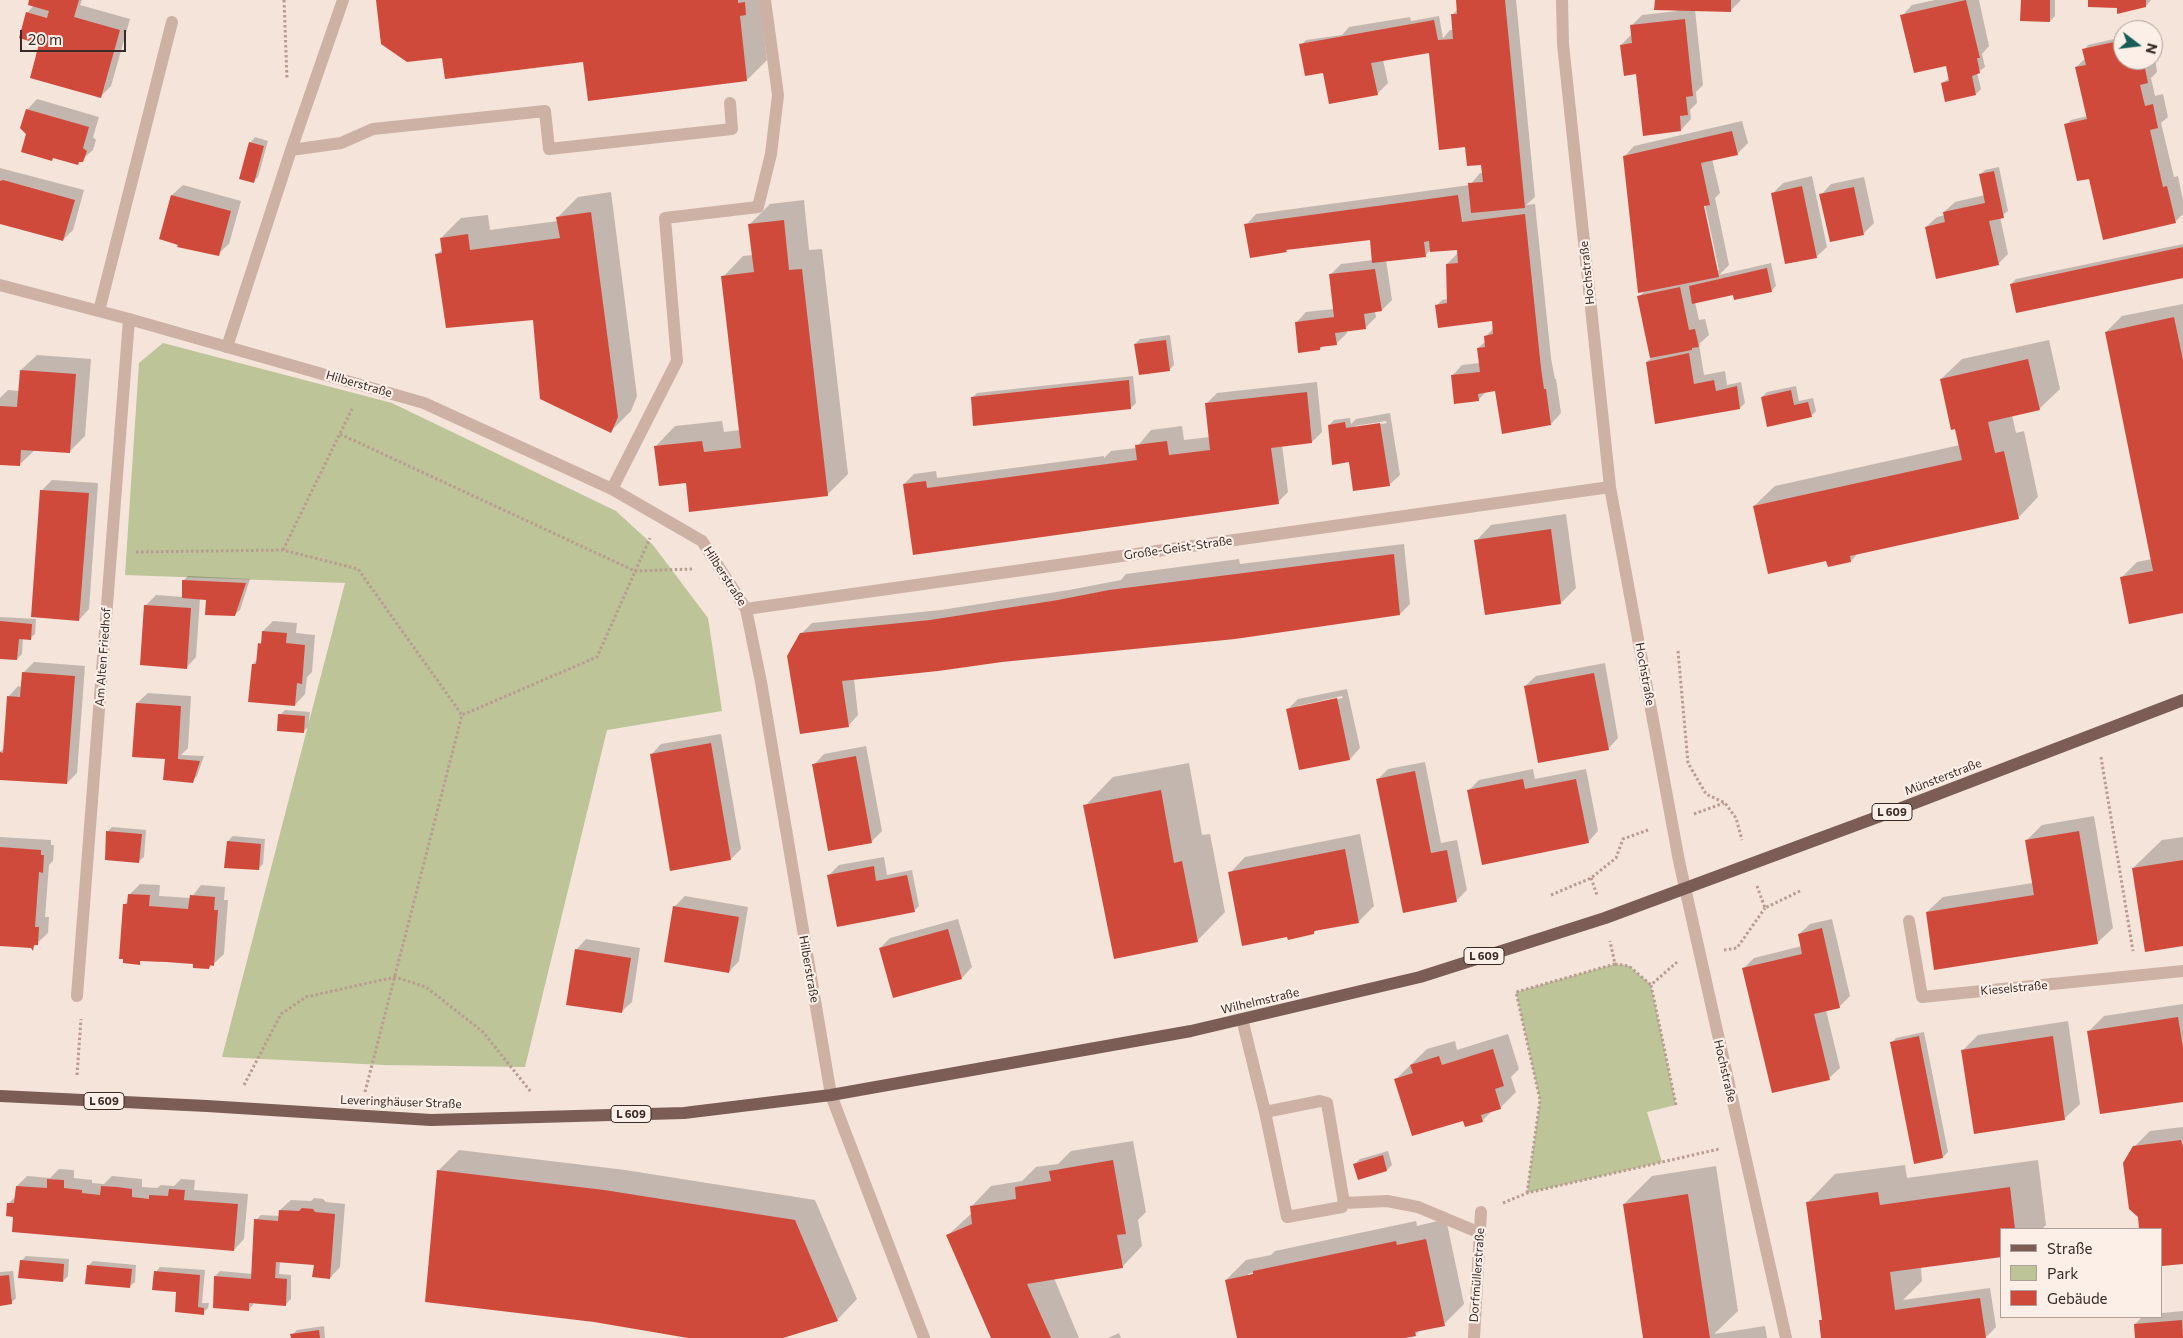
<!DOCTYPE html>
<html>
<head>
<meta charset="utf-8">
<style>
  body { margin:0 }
  #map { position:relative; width:2183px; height:1338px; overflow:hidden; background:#f4e4da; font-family:Commissioner,sans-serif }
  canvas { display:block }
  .legend { position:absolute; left:2000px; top:1228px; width:162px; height:90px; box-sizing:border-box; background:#fbefe7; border:1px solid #ada09a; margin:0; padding:6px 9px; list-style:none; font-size:15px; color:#382a27 }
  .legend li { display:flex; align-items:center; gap:10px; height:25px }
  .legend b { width:25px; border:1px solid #ada09a }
  .north { position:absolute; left:2113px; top:20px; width:50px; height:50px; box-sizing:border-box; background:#fbefe7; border:1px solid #ada09a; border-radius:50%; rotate:105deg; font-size:14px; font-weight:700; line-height:20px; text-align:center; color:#382a27 }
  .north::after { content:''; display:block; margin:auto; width:18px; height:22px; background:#185d58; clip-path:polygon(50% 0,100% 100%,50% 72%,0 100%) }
  .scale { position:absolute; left:20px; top:30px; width:106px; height:22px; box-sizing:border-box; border:2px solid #382a27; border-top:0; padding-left:6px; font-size:15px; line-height:18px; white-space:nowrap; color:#382a27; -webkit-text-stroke:4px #fbefe7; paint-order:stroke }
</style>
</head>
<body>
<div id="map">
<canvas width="2183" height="1338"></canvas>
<ul class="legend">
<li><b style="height:6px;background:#7b5d56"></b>Straße</li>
<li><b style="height:14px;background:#bcc498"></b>Park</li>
<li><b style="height:14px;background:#d04a3b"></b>Gebäude</li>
</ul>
<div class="north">N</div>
<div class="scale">20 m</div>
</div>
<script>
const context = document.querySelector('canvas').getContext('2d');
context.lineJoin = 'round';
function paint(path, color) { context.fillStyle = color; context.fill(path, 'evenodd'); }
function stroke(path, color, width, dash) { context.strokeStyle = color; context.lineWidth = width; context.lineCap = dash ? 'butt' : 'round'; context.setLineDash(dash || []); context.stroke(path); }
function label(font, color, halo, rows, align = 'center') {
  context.font = font + ' Commissioner,sans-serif'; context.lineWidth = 4.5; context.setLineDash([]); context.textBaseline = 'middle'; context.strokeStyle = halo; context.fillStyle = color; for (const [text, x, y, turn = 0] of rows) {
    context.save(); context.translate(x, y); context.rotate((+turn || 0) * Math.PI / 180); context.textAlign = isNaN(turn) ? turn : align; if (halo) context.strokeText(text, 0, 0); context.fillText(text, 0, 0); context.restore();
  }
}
const green = new Path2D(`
  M163 343 392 403 616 511 653 545 708 618 722 711 607 730 525 1067 384 1065 222 1057 345 583 125 575 139 363Z
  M1615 964 1629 966 1651 985 1676 1105 1647 1112 1662 1162 1527 1193 1540 1100 1516 992Z`);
const shadow = new Path2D(`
  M31 0H82L80 5 130 19 111 86 100 97 41 43 27 13 34 5Z
  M377 0H760L767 60 747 80 584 61 443 56Z
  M1457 0H1516L1535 197 1526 205 1535 204 1551 358 1555 379H1556L1561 413 1551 424 1496 390 1487 391 1478 400 1452 376 1462 365 1480 363 1478 348 1486 341 1485 337 1494 328 1493 320 1437 305 1442 300 1448 299 1447 264 1457 254 1458 249H1431L1425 256 1386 260 1392 300 1382 310 1375 311 1376 317 1365 328 1347 330V333L1336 344 1324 345 1320 349 1296 323 1306 312 1334 309 1330 275 1341 264 1373 260 1371 239 1288 249 1286 251 1246 225 1256 214 1470 185 1480 173H1483V163L1467 145 1431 52 1383 60 1388 83 1378 93 1330 102 1324 71 1301 45 1306 40 1342 35 1349 27 1410 17 1411 21 1439 16 1443 38 1450 30H1454L1452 15 1458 9Z
  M1656 0H1741L1731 10H1695L1703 85 1696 92 1697 103 1690 110 1691 119 1681 130 1637 73 1621 45 1632 34V25L1642 15 1678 11Z
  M1935 0H1979L1989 46 1982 54 1985 67 1977 73 1981 89 1976 94 1942 83 1950 78 1947 64 1902 16 1912 5Z
  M2022 0H2055V16L2050 21Z
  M2089 0H2151L2146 6 2118 7Z
  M2123 37V60H2153L2155 58 2157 72 2151 78 2155 96 2163 94 2168 117 2161 123 2174 177 2178 176 2183 200V214L2175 222 2090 179 2066 125 2071 120 2088 116 2076 67 2086 58 2084 50 2088 45Z
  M37 99 99 117 93 137 96 140 93 150 77 164 54 157 52 159 28 134 27 110Z
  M1742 121 1748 143 1737 154 1712 159 1720 193 1715 198 1729 265 1719 275 1771 263 1776 286 1771 291 1734 294 1695 302 1699 320 1705 319 1709 335 1699 344 1704 375 1725 371 1727 385 1741 382 1745 403 1740 408 1647 362 1651 358 1638 297 1645 291 1624 157 1634 146ZM1702 200H1704L1719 270H1717Z
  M255 137 268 141 258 177 253 182 241 179 251 142Z
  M1999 167 2008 211 2000 217 2008 254 1998 264 1926 227 1937 217 1945 215 1944 212 1955 202 1985 195 1980 175 1985 170Z
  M0 168 84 190 73 230 63 240 0 222Z
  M1812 176 1827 247 1816 257 1773 193 1783 183Z
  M1864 177 1874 223 1864 233 1821 195 1831 184Z
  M183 185 241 201 229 244 218 254 161 239 172 195Z
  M611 192 637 396 631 411 611 431 534 318 437 254 443 249 441 238 461 218 488 215 490 230 558 221V217L578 197Z
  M804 200 809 250 822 249 848 474 827 495 687 481 655 447 675 426 722 421 724 432 740 430 723 277 743 256 753 255 750 224 770 204Z
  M2183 244V277L2011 284 2016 279Z
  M2183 304V612L2121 578 2137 562 2152 559 2106 332 2122 316Z
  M1170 335 1174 365 1169 370 1135 344 1140 339Z
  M2049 340 2060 389 2039 409 2012 415 2016 433 2024 431 2038 497 2018 518 1859 552 1851 561 1827 559 1754 506 1775 486 1960 445 1941 379 1962 359Z
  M37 355 91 359 85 436 69 452 35 450 19 465 0 464V398L8 390 19 391 21 370Z
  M1133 376 1136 403 1131 408 972 398 977 393Z
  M1317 382 1322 432 1312 442 1282 445 1288 492 1278 502 915 554 904 484 914 474 936 471 937 478 1104 456V458L1111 451 1136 448 1151 430 1182 426 1184 440 1210 437 1207 403 1217 393Z
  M1796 386 1799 401 1813 398 1816 411 1811 416 1762 397 1767 392Z
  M1390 413 1400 475 1389 485 1350 461 1329 425 1334 420 1350 418 1351 424 1356 419ZM1386 421 1387 423 1355 428V426Z
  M52 480 98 483 89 609 79 620 42 490Z
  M1566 514 1576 588 1561 603 1476 541 1491 525Z
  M1404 544 1410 604 1400 614 854 679 858 715 848 726 801 634 812 623 941 610 1069 590 1121 580 1126 574 1239 559 1240 564Z
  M188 576 250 579 240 610 234 615 208 598H200L196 657 186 668 145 606 156 595 183 597V581Z
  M0 617 36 619 35 634 30 638H23L22 654 17 659 0 658Z
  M273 621 297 623 296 633 315 635 312 672 307 677 305 694 295 705 253 664 258 659 259 644 262 641 263 631Z
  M34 662 85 666 77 773 67 783 0 778V752L4 748 8 697 18 686 22 687 24 672Z
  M1605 663 1618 738 1608 749 1525 686 1536 676Z
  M1347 689 1360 748 1350 759 1287 710 1298 699ZM1342 696 1343 698 1298 708V706Z
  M148 693 191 696 188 748 181 755 204 756 197 776 192 781 167 758 137 703Z
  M285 710 310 712 308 727 303 732 280 715Z
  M721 734 741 849 731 859 651 755 661 744Z
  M866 746 882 831 871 842 814 765 824 754Z
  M1425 762 1441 843 1457 840 1467 890 1457 900 1378 779 1388 769Z
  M1189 763 1202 835 1210 834 1225 912 1197 941 1085 806 1113 777Z
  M1533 769 1535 779 1586 769 1598 831 1588 842 1469 790 1479 780Z
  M2094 816 2113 928 2097 943 1927 912 1943 897 2033 883 2026 841 2042 825Z
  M112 827 146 830 144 857 139 861 107 832Z
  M1360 834 1374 906 1359 921 1317 929 1314 933 1230 873 1245 857Z
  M233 836 265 839 263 864 258 869 228 841Z
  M0 837 51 840V845H54L53 861 49 865 45 917H49L48 933 33 947 0 945Z
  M2183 837V945L2133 868 2162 840Z
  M884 857 887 875 912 870 919 906 914 911 828 876 839 865Z
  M140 884 160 885 159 896 191 898 201 885 225 887 224 900H228L224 954 209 968 194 963 143 959 139 963 124 905 129 900V895Z
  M685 896 748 907 739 961 729 972 674 907Z
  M958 919 972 967 962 978 880 948 890 938Z
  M1832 919 1850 996 1839 1007 1826 1010 1840 1068 1829 1078 1744 968 1754 958 1802 946 1799 934 1810 924Z
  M586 939 640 948 632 1002 621 1012 576 950Z
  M2183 1004V1101L2089 1031 2104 1016Z
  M2068 1021 2080 1104 2064 1119 1963 1050 1978 1035Z
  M1924 1032 1948 1152 1943 1157 1915 1163 1891 1043 1896 1038Z
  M1508 1034 1519 1069 1511 1077 1516 1092 1500 1108 1493 1110 1483 1120 1466 1126 1464 1120 1396 1079 1427 1049 1455 1041 1457 1050Z
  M2183 1127V1262L2162 1265V1229H2141L2134 1147 2150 1131Z
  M1133 1141 1146 1212 1138 1220 1142 1246 1122 1267 1054 1278 1079 1338H992L948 1235 972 1213 971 1207 991 1186 1022 1181 1036 1167 1058 1164 1071 1151Z
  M459 1150 625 1170 815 1200 857 1299 837 1320 779 1338H696L438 1171Z
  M1388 1151 1392 1165 1387 1170 1355 1164 1360 1159Z
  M2038 1160 2046 1225 2042 1229H2002L1921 1267 1922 1281 1903 1300 1990 1288 1996 1327 1985 1338H1823L1820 1321 1823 1318 1807 1203 1835 1174 1905 1165 1907 1178Z
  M1716 1166 1738 1311 1714 1334 1765 1326 1767 1338H1644L1624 1204 1652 1176Z
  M59 1169 74 1170V1178L92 1180V1183L104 1184 112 1176 142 1179V1187L157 1188 161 1185 174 1186 181 1179 195 1180 194 1190 248 1194 244 1239 234 1250 14 1216 9 1203 16 1196 17 1186 27 1176 50 1178Z
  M314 1198 323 1199 326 1202 345 1204 340 1267 330 1278 315 1264 280 1261 279 1274 291 1275V1299L286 1304 253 1302V1305L248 1310 215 1276 220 1271 253 1274 256 1220 261 1215 280 1216V1210L291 1200 311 1201Z
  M1446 1219 1464 1304 1444 1324 1421 1329 1416 1334 1399 1338H1238L1226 1280 1246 1260 1271 1255 1275 1251 1416 1221 1417 1226ZM1259 1271 1248 1276V1274Z
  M26 1256 69 1259 68 1276 63 1281 21 1261Z
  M93 1261 136 1265 135 1282 130 1286 88 1266Z
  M160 1267 205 1270 202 1303H209L208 1308 203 1313 156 1272Z
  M13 1271 16 1298 11 1303 0 1304V1272Z
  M2183 1311V1338H2136L2135 1324 2142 1317H2162V1313Z
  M324 1326 325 1338H292V1335L297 1330Z
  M1119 1333 1121 1338H1108Z`);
const building = new Path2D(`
  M29 0H79L74 17 120 30 101 98 30 78 39 44 19 38 26 12 47 18 49 11 28 5Z
  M376 0H738V3L745 2 746 15 740 16 747 81 588 101 583 62 445 79 442 58 407 62 381 44Z
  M1456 0H1505L1525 208 1471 213 1468 183 1483 182 1481 165 1467 166 1465 147 1439 150 1429 53 1371 63 1378 95 1329 104 1323 73 1305 76 1299 44 1434 20 1438 40 1453 39 1451 14H1457Z
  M1655 0H1731V12L1654 10Z
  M1966 0 1980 58H1977L1980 73 1972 76 1976 95 1945 102 1941 83 1949 81 1946 66 1914 73 1900 15Z
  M2021 0H2050V22L2020 21Z
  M2088 0H2146V7L2117 14V8L2088 7Z
  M1685 19 1693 96 1686 97 1688 115 1680 116 1681 131 1643 136 1636 74 1624 76 1620 45 1632 43 1630 25Z
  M2123 40V60H2134L2137 70 2145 68 2148 83 2140 85 2145 106 2153 104 2158 128 2150 130 2163 187 2167 186 2176 223 2103 240 2089 179 2077 181 2064 124 2087 119 2075 67 2086 65 2082 49Z
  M26 109 89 127 83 148 87 151 83 162H79L78 165 53 158 52 161 21 152 26 134 20 128Z
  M1732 131 1738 155 1701 163 1710 205 1704 206 1719 277 1638 293 1623 156Z
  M249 142 264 146 254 183 239 179Z
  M1994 171 2004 218 1989 221 1999 265 1936 279 1925 227 1945 222 1943 212 1985 203 1979 174Z
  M3 180 75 200 63 241 0 224V181Z
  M1802 186 1817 258 1785 264 1771 193Z
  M1854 187 1864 235 1830 242 1819 194Z
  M171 195 231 211 219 256 177 247 178 245 159 239Z
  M1458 195 1462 222 1525 214 1541 368 1544 389H1546L1551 425 1502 434 1495 391 1478 394 1479 401 1454 404 1451 375 1480 372 1477 348 1485 347 1484 336 1493 334 1492 321 1438 328 1435 305 1447 303 1446 264 1458 263 1457 250 1430 252 1429 241 1424 242 1426 257 1372 263 1370 240 1286 250 1287 252 1250 258 1244 224Z
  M591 212 618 417 611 433 540 399 533 320 446 328 435 254 442 253 440 238 468 234 470 250 560 238 556 217Z
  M784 220 789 270 802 269 828 496 689 512 686 483 659 486 654 446 702 441 704 452 741 448 721 276 754 272 748 224Z
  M2183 247V278L2016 313 2010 284Z
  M1767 268 1772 292 1734 300 1733 295 1692 304 1689 286Z
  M1375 269 1382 311 1364 314 1366 329 1335 333 1337 345 1320 347V350L1298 353 1295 322 1334 317 1329 274Z
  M1680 287 1689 330 1695 329 1699 347 1692 348V350L1650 358 1637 296Z
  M2174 317 2183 360V613L2129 624 2120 577 2153 571 2105 332Z
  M1166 340 1170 371 1139 375 1134 344Z
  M1689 353 1694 384 1714 380 1716 391 1737 386 1740 409 1655 424 1646 362Z
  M2028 359 2040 410 1988 422 1995 453 2004 451 2019 519 1850 556 1851 562 1828 567 1826 561 1768 574 1753 506 1962 460 1955 429 1951 430 1940 379Z
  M20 370 76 374 70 453 21 450 20 466 0 465V406L17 407Z
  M1129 380 1131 409 973 426 971 397Z
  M1791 390 1794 405 1808 402 1812 417 1767 427 1761 397Z
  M1307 392 1312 443 1271 448 1279 504 913 555 903 484 926 481 927 488 1137 460 1135 445 1167 441 1169 455 1210 450 1205 403Z
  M1345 422 1346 428 1380 423 1390 486 1353 491 1349 462 1332 465 1328 425Z
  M40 490 89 493 79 621 31 617Z
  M1551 529 1561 604 1485 615 1474 540Z
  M1394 554 1400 615 1235 639 1002 662 938 671 842 681 849 727 800 734 787 656 800 633 930 620 1058 600 1109 590Z
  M182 580 246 583 235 616 205 615 206 600 182 598Z
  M144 605 191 608 187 669 140 665Z
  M0 621 32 624 31 640 19 639 17 660 0 659Z
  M262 631 287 633 286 643 305 645 302 684 297 683 295 706 248 702 252 664H256L258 643 261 644Z
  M22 672 75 676 67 784 0 780V752L3 753 7 696 20 697Z
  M1594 673 1609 750 1538 763 1524 686Z
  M1337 698 1350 760 1299 770 1286 709Z
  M136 703 181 706 178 759 200 761 193 783 163 780 165 759 132 757Z
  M278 714 305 716 304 733 277 731Z
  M711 743 731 860 670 871 650 754Z
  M856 756 872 843 828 851 812 764Z
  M1415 771 1431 853 1447 850 1457 902 1403 913 1376 779Z
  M1523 779 1525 789 1576 779 1589 843 1482 865 1467 790Z
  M1161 790 1174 863 1182 861 1198 942 1114 959 1083 805Z
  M106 831 142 834 139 863 105 860Z
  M2079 831 2098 944 1934 970 1926 912 2034 895 2025 840Z
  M227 841 261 844 259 870 224 868Z
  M0 847 41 850V855H44L43 873 39 872 35 927H39L38 945H34L33 951 31 948 0 946Z
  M1345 849 1359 923 1314 931V934L1288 940 1287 937 1242 946 1228 872Z
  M2183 860V946L2145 952 2132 868Z
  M874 866 876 881 907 875 915 912 837 927 827 875Z
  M128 894 150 895 149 906 188 909 190 895 215 897 214 910H218L214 966 210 965 209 969 193 968V964L166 962 140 961V965L123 963V959H119L123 904H127Z
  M673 906 739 917 729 973 664 962Z
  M1822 928 1840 1008 1814 1014 1830 1080 1772 1093 1742 968 1802 954 1798 934Z
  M948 929 962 979 893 998 879 948Z
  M575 949 631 958 622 1013 566 1005Z
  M2178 1017 2183 1048V1102L2100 1114 2087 1031Z
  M1919 1036 1943 1158 1914 1164 1890 1042Z
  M2053 1036 2065 1120 1974 1134 1961 1050Z
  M1493 1049 1504 1086 1495 1089 1501 1109 1481 1115 1483 1122 1465 1127 1463 1121 1412 1136 1394 1079 1413 1073 1410 1065 1439 1056 1442 1065Z
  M2181 1140 2183 1147V1264L2162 1266V1229H2139L2138 1217 2129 1209 2123 1163 2133 1146Z
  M1383 1155 1387 1171 1358 1180 1353 1164Z
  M1113 1160 1126 1234 1117 1235 1123 1268 1027 1284 1051 1338H991L946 1235 972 1224 970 1206 1016 1199 1015 1187 1051 1181 1049 1171Z
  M437 1170 604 1190 795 1220 838 1321 783 1338H688L594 1322 425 1302Z
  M47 1179 64 1180V1188L82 1190V1193L100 1195 101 1186 117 1187 132 1189V1197L149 1199V1195L168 1196 169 1189 185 1190 184 1200 238 1204 234 1251 12 1232 13 1217 6 1216 7 1203H14L16 1186 47 1188Z
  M2010 1187 2015 1229H2002V1257L1890 1272 1895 1310 1980 1298 1986 1338H1821L1819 1320H1822L1806 1202 1878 1192 1880 1205Z
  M1688 1194 1710 1338H1643L1623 1204Z
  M302 1208 313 1209 315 1212 335 1214 330 1279 312 1277 314 1265 276 1262 275 1278 287 1279 286 1306 249 1303V1311L213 1308 214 1276 251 1279 254 1219 278 1221 279 1210 299 1211Z
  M1426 1239 1445 1326 1415 1332 1416 1336 1405 1338H1237L1225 1280 1253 1274V1271L1396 1241 1397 1245Z
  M20 1260 64 1264 63 1282 18 1278Z
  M87 1265 132 1269 130 1288 85 1284Z
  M154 1271 200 1275 198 1307 204 1308V1315L175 1312 176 1292 152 1290Z
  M9 1275 12 1304 0 1306V1276Z
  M2182 1320 2183 1338H2135L2134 1324Z
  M319 1330 320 1338H291L290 1334Z`);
const path = new Path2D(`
  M284 0 287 79
  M340 434 635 571 692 569
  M283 550 352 409
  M136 552 283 550 358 569 462 715
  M1678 651 1688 763 1706 794 1725 803 1736 818 1742 840
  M2101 757 2133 951
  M1694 814 1724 803
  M1591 878 1597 895
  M1757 886 1765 908 1800 891
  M1551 895 1591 878 1616 858 1623 839 1648 830
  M1724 950 1737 948 1765 908
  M1615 964 1629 966 1651 985
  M77 1075 81 1019
  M244 1085 281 1014 306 997 395 977 426 987 483 1032 531 1092
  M365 1092 462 715 597 657 650 538
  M1676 1105 1651 985 1677 962
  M1527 1193 1540 1100 1516 992 1615 964 1610 941
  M1503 1203 1527 1193 1719 1149`);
const lane = new Path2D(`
  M291 150 341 143 373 129 545 111 549 149 732 129 730 103
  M99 311 172 22
  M227 347 291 150 343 0
  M612 489 677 361 665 218 758 207 771 154 778 95 765 0
  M1909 921 1922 997 2183 971
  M77 996 129 319
  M1242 1019 1265 1112 1287 1217 1342 1207 1344 1203 1327 1103 1320 1101 1265 1112
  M1344 1203 1387 1201 1418 1207 1480 1233`);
const street = new Path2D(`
  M1562 0 1563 44 1610 487 1679 861 1786 1338
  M0 285 129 319 424 403 612 489 702 541 746 609 761 682 831 1095 924 1338
  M746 609 1610 487
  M1474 1338 1481 1212`);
const primary = new Path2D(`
  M0 1096 207 1106 431 1120 684 1113 831 1095 1191 1031 1420 977 1605 918 1891 812 2183 700`);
const shields = [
  [1892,812,40],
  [1484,956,40],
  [104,1101,40],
  [631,1114,40]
];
const shieldNames = [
  ["L 609",1892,812],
  ["L 609",1484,956],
  ["L 609",104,1101],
  ["L 609",631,1114]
];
const streetNames = [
  ["Hochstraße",1587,273,-96],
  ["Hilberstraße",359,384,16],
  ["Große-Geist-Straße",1178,548,-8],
  ["Hilberstraße",725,576,57],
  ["Am Alten Friedhof",103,657,-86],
  ["Hochstraße",1645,674,80],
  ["Münsterstraße",1943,777,-21],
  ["Hilberstraße",809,969,80],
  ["Kieselstraße",2014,988,-5],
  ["Wilhelmstraße",1260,1001,-13],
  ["Hochstraße",1725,1071,77],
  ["Leveringhäuser Straße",401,1102,2],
  ["Dorfmüllerstraße",1477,1275,-86]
];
paint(green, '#bcc498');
paint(shadow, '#0003');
paint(building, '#d04a3b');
stroke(path, '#b99b8f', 3, [2.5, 2.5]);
stroke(lane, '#cdb1a5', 12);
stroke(street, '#cdb1a5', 12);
stroke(primary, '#7b5d56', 12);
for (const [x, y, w] of shields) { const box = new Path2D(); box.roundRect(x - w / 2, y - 8.5, w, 17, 4); context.fillStyle = '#fbefe7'; context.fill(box); stroke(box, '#382a27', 1); }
label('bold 11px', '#382a27', null, shieldNames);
label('12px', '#382a27', '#fbefe7', streetNames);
</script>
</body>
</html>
